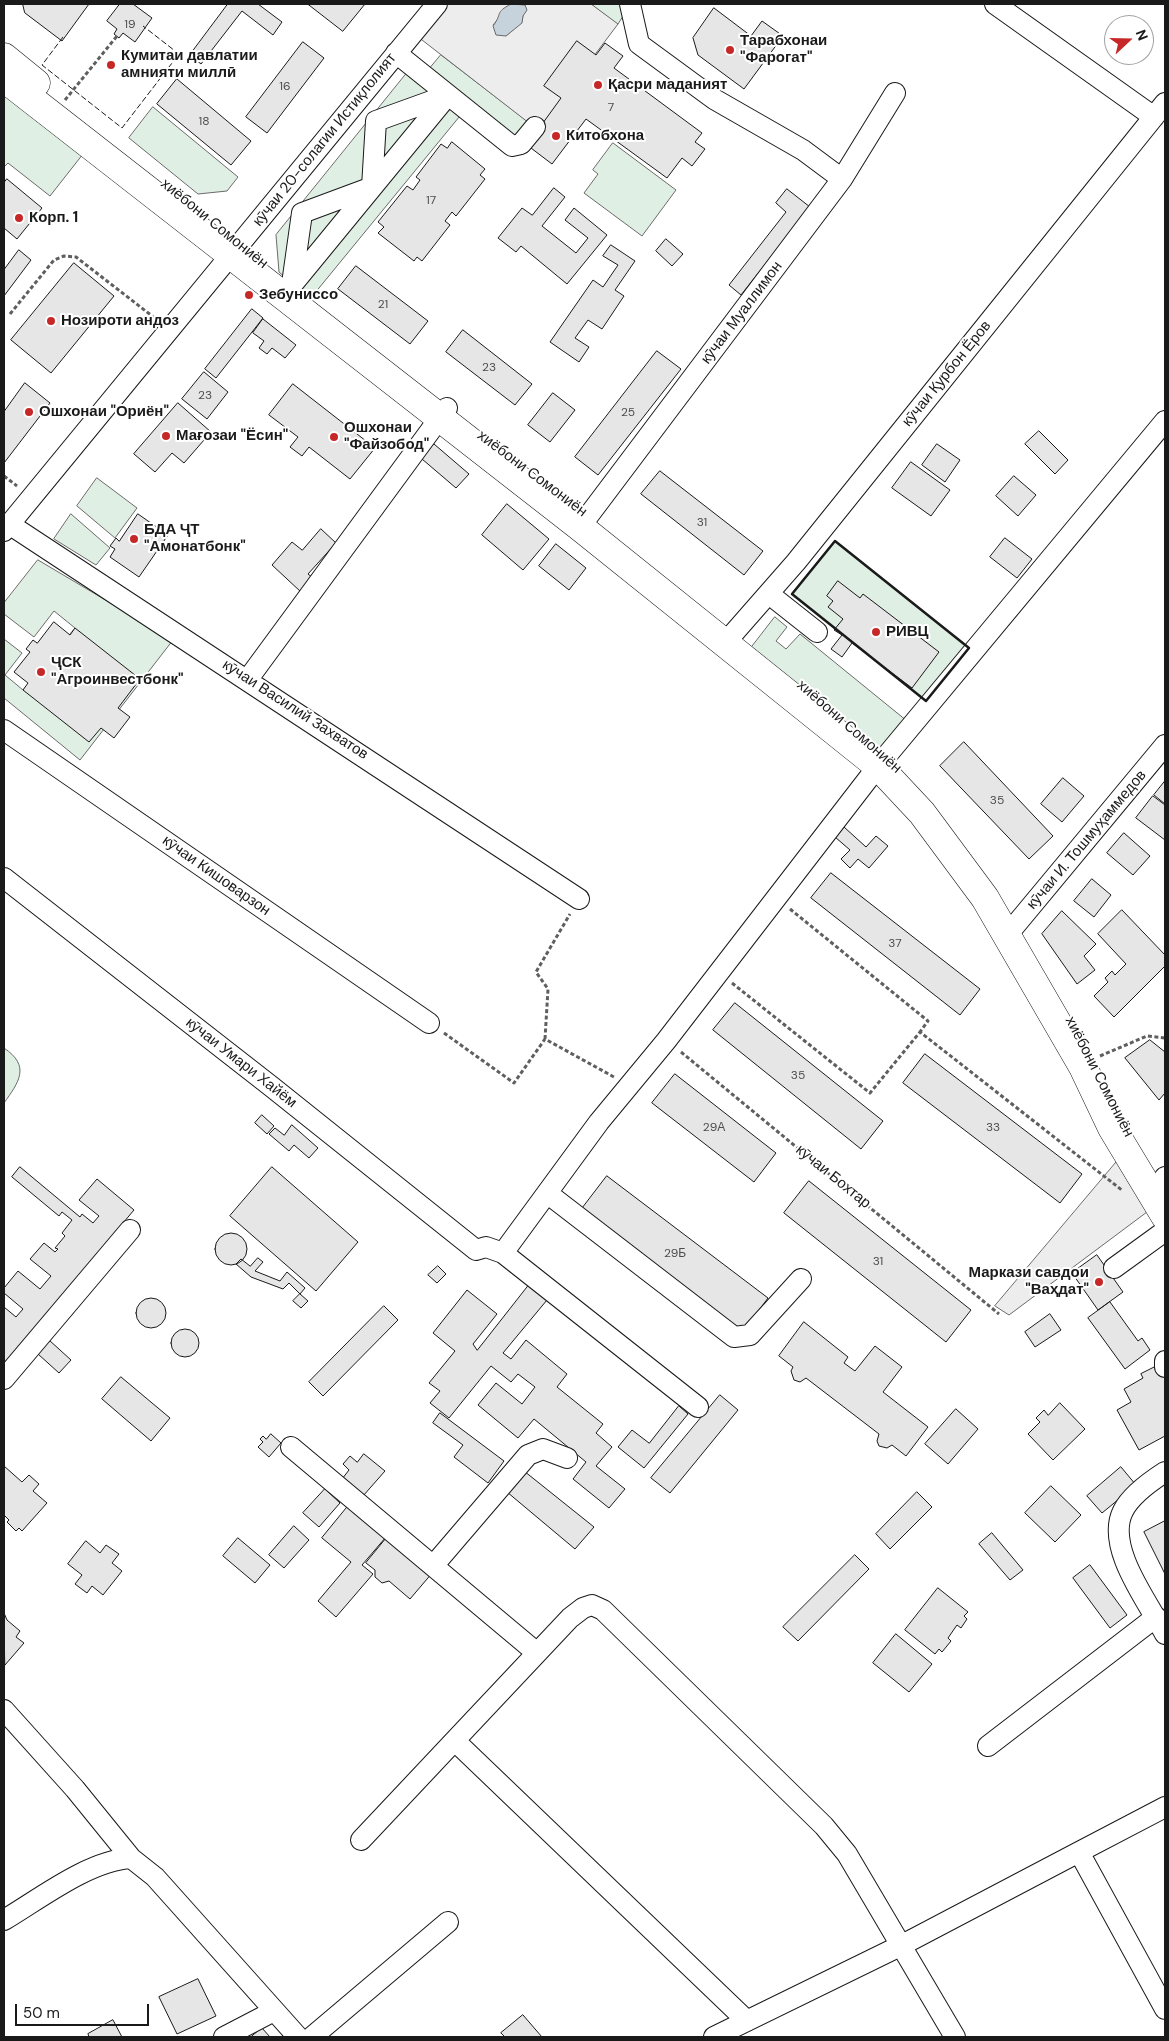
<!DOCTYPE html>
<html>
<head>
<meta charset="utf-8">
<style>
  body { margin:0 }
  #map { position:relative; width:1169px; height:2041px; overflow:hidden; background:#fff; font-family:"DM Sans",sans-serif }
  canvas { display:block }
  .frame { position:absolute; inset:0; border:5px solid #1a1a1a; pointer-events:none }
  .north { position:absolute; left:1104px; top:15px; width:50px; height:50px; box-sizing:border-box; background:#fff; border:1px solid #a3a3a3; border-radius:50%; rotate:69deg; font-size:14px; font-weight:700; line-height:20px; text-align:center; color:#1a1a1a }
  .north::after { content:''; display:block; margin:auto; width:18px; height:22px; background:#c62828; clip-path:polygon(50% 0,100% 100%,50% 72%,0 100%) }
  .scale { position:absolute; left:15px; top:2004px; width:134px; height:22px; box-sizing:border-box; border:2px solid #1a1a1a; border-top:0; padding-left:6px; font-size:15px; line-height:18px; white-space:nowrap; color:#1a1a1a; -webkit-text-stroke:4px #fff; paint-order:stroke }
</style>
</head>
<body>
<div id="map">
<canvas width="1169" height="2041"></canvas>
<div class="frame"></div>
<div class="north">N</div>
<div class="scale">50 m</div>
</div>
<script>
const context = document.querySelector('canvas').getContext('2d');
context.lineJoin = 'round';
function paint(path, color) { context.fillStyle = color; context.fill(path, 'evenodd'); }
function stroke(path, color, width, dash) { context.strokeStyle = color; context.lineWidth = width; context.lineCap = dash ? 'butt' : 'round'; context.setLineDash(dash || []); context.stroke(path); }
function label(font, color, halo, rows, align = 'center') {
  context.font = font + ' "DM Sans",sans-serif'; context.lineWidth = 4; context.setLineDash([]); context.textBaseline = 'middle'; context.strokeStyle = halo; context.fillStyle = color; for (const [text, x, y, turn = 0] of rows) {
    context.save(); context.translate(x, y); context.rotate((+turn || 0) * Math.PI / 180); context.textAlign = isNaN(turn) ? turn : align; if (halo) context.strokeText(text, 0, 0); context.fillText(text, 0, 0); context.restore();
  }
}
const green = new Path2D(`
  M591 4H619L627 10 618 24Z
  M441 55 531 124 520 137 502 133 426 73Z
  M411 68 464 111 310 299 279 272 276 235Z
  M4 91 83 154 50 196 8 163 4 167Z
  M153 107 238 177 227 191 198 194 129 138Z
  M613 143 676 190 642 236 584 193 598 174 593 170Z
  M97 478 137 508 115 538 77 506Z
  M71 514 110 548 96 565 54 539Z
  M835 541 969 648 926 701 792 594Z
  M38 560 173 640 80 760 4 698V639L22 653 5 675 23 690 75 628 54 611 34 637 4 614V603Z
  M775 617 787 627 776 641 786 649 800 634 907 721 881 753 751 648Z
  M4 1048C31 1066 19 1082 4 1103Z`);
const parking = new Path2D(`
  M437 4H511L493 25 506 36 522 21 525 4H591L618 24 538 130 413 33Z
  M1119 1159 1147 1212 1009 1315 995 1306Z`);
const water = new Path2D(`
  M511 4 525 5 527 10 523 16 522 23 506 36 496 35 493 26C503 13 494 13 511 4Z`);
const building = new Path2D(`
  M23 4H89L62 41 25 13Z
  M120 4H133L152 18 135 42 123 33 119 38 114 34 117 29 107 21Z
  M228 4H258L282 22 273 35 242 11 201 64 190 55Z
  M308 4H365L343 31Z
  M714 8 751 36 762 21 783 36 744 89 698 55 693 38Z
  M577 41 596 55 605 43 623 56 614 68 702 133 695 142 705 149 692 166 682 158 667 178 586 119 552 164 527 145 561 98 544 86Z
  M303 42 324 58 267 133 246 117Z
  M177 79 251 141 231 165 157 104Z
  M452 142 485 169 480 175 485 179 456 216 452 212 445 221 450 225 422 261 417 257 414 261 378 233 384 227 378 222 407 186 413 190 420 180 416 177 441 144 447 148Z
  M7 179 42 208 17 239 4 228V183Z
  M554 188 565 197 542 226 576 253 588 238 565 220 574 208 607 235 567 284 521 246 516 252 498 238 522 208 532 215Z
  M787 189 810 207 741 295 729 285 786 212 776 203Z
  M666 239 683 254 672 266 656 251Z
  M611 245 635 261 615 290 624 296 602 329 588 320 575 338 589 347 579 362 550 342 593 280 603 287 618 265 603 256Z
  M19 250 31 260 4 296V270Z
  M74 263 114 296 51 373 11 340Z
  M356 266 428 321 410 344 338 289Z
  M252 309 263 318 216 378 205 369Z
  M263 319 296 345 285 358 272 348 267 354 259 348 264 341 253 333Z
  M463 330 532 384 515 405 446 352Z
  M657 351 681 369 598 475 575 457Z
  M204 372 228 392 207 419 182 399Z
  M25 383 50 403 4 463V412Z
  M293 384 375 448 350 479 309 447 302 456 290 447 298 437 269 415Z
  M553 393 575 410 550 442 528 425Z
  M178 403 211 432 184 463 172 453 155 472 134 454Z
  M1039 431 1068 460 1055 474 1025 444Z
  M434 444 469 474 456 488 422 459Z
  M937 444 960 460 945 482 922 465Z
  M911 462 950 490 931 516 892 488Z
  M660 471 763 551 744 575 641 494Z
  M1014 476 1036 495 1018 516 996 496Z
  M507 504 549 539 523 570 482 535Z
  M138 514 168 535 139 577 110 557 115 549 110 546 116 538 119 541Z
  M321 529 336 543 308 574 313 578 301 592 272 565 292 542 302 550Z
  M1005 538 1032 559 1017 578 990 557Z
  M556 544 586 568 569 590 539 566Z
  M838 581 860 598 863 594 939 652 912 688 852 643 842 657 831 649 842 635 834 630 843 619 828 607 833 601 827 596Z
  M54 622 70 635 75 628 140 679 118 708 130 717 114 738 101 728 89 742 23 690 28 683 14 672 30 652 26 649 33 640 37 643Z
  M964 742 1053 836 1029 859 940 766Z
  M1063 778 1084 796 1062 822 1041 804Z
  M1165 781V804L1154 795Z
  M1153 796 1165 805V840L1136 818Z
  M844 827 866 847 876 836 888 846 869 868 858 859 850 868 841 859 850 850 835 837Z
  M1124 833 1150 856 1133 875 1107 853Z
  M831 873 980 989 960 1015 811 898Z
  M1092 879 1111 895 1094 917 1074 901Z
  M1122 910 1165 955V966L1114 1017 1094 996 1108 982 1105 978 1112 971 1115 975 1126 964 1098 934Z
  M1062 911 1096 944 1084 956 1095 970 1077 984 1042 934Z
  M735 1003 883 1121 861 1149 713 1030Z
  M1150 1040 1165 1052V1093L1159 1100 1125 1058Z
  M925 1054 1082 1174 1060 1203 903 1083Z
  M675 1074 776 1153 754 1182 652 1103Z
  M262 1115 274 1126 267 1134 255 1123Z
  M292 1125 318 1148 309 1158 294 1145 289 1151 269 1134 275 1128 284 1135Z
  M20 1167 80 1217 82 1214 93 1223 99 1216 79 1200 97 1179 134 1210 4 1364V1307L16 1317 23 1309 4 1293V1288L18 1271 40 1289 51 1276 30 1259 44 1243 55 1252 58 1249 55 1248 65 1236 62 1233 72 1220 62 1212 59 1216 12 1177Z
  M272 1167 358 1242 316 1291 230 1216Z
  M607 1176 768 1298 742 1333 581 1210Z
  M809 1181 971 1310 946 1342 784 1213Z
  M215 1249a16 16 0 1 1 32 0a16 16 0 1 1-32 0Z
  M1097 1255 1123 1292 1098 1310 1072 1273Z
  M258 1258 263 1262 255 1271 280 1281 287 1272 305 1288 300 1294 289 1283 283 1289 251 1277 236 1264 241 1259 250 1266Z
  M438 1266 446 1274 437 1283 428 1275Z
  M529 1285 547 1300 503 1353 511 1359 526 1340 567 1374 557 1387 603 1424 596 1433 612 1447 596 1466 625 1489 609 1508 573 1479 586 1462 534 1419 518 1438 478 1405 496 1383 522 1404 535 1387 518 1374 511 1382 491 1366 449 1418 430 1403 440 1391 429 1383 455 1351 433 1333 467 1290 497 1314 473 1344 477 1350Z
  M300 1294 308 1301 301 1308 293 1301Z
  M136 1313a15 15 0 1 1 30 0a15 15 0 1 1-30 0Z
  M1110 1302 1138 1341 1142 1338 1150 1350 1125 1369 1088 1318Z
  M384 1306 398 1320 323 1396 309 1382Z
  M1050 1314 1061 1330 1035 1347 1025 1332Z
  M804 1322 848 1357 844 1363 855 1371 875 1346 902 1367 883 1392 928 1427 906 1456 892 1445 887 1448 879 1446 877 1441 879 1434 806 1378 800 1382 794 1380 791 1371 793 1367 779 1356Z
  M171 1343a14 14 0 1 1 28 0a14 14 0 1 1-28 0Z
  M49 1340 71 1360 59 1373 38 1354Z
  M1159 1365 1165 1377V1436L1139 1450 1117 1410 1131 1402 1124 1389 1143 1378 1141 1374Z
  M121 1377 170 1418 151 1441 102 1399Z
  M720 1395 738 1410 670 1493 651 1478Z
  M1060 1403 1085 1429 1053 1460 1028 1434 1040 1422 1036 1418 1044 1410 1048 1415Z
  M679 1406 688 1414 644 1468 618 1447 632 1430 649 1443Z
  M956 1409 978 1429 948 1464 925 1444Z
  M440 1413 504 1461 488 1483 454 1457 463 1445 433 1423Z
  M271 1434 281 1443 269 1457 258 1447 263 1442 260 1439 263 1436 266 1439Z
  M364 1454 385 1471 363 1496 342 1479 349 1470 343 1464 350 1456 357 1462Z
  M4 1466 22 1482 29 1475 39 1484 33 1491 47 1503 22 1531 19 1528 16 1531 7 1522 9 1520 4 1515Z
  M1121 1467 1136 1485 1102 1513 1087 1496Z
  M524 1471 594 1527 575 1549 507 1492Z
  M1051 1486 1081 1515 1055 1542 1025 1513Z
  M325 1489 340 1503 319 1527 303 1513Z
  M917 1492 932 1507 890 1549 876 1534Z
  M349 1505 386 1537 362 1565 373 1574 336 1617 318 1601 351 1562 322 1538Z
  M1165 1521V1574L1144 1532Z
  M294 1526 309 1540 284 1568 269 1555Z
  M992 1533 1023 1570 1010 1580 979 1544Z
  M389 1535 433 1572 410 1599 389 1581 382 1583 375 1577V1570L366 1563Z
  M238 1538 270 1565 255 1583 223 1556Z
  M86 1541 100 1553 106 1545 119 1554 112 1563 122 1571 103 1595 92 1586 87 1593 75 1584 82 1575 68 1564Z
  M855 1555 869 1569 798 1641 783 1627Z
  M1090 1565 1127 1615 1110 1628 1073 1578Z
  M938 1588 968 1612 964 1616 967 1619 961 1628 957 1625 948 1638 951 1641 942 1652 939 1649 935 1654 905 1630Z
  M4 1613 7 1620 20 1631 16 1637 24 1643 5 1665Z
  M896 1634 932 1664 909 1692 873 1663Z
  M198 1979 216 2016 177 2034 159 1997Z
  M523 2015 542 2037H505L501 2033Z
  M113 2020 122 2037H89L88 2034Z
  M262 2028 270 2037H251Z`);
const path = new Path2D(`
  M65 100 117 36
  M10 314 54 260 64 256 76 257 156 319
  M4 476 17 486
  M790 909 928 1021 920 1032
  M732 983 870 1093 920 1032 1123 1191
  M444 1033 514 1083 545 1039 614 1077
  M545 1039 548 989 536 972 570 914
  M681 1052 999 1314
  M1100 1056 1147 1036 1165 1038`);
const minor = new Path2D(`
  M630 4 639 44 714 99 803 150 842 179
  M995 4 1154 117
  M396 53 512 146 521 144 535 127
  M292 284 302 213 372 187 376 121 448 95
  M292 285 448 95
  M9 524 579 899
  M580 527 842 179 895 93
  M4 531 437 4
  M769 594 817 632
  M725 643 796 562 1165 103
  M248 679 447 408
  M4 730 429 1023
  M4 878 272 1087 476 1250 486 1247 503 1253 599 1122 666 1041 878 766 1165 421
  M1008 934 1165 745
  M547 1193 734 1337 750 1335 801 1279
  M1154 1194 1165 1177
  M503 1253 698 1407
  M1114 1268 1165 1231
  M1165 1361V1367
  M4 1379 130 1230
  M291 1447 537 1653
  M1165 1472C1151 1481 1131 1495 1123 1511 1105 1547 1148 1602 1165 1634
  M433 1566 528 1455 543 1449 567 1458
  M4 1710 75 1789 131 1858
  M455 1741 747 2021
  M988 1746 1156 1617
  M1165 1807 1079 1852 1165 2009
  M361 1840 570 1618 583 1608 592 1605 603 1610 824 1826 847 1854 955 2037
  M4 1920C41 1898 88 1861 131 1858L155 1877 298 2037
  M224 2037 274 2011
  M312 2037 448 1922
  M714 2037 902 1945 1079 1852`);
const highway = new Path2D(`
  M4 57 36 83
  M4 78 580 527 878 766 922 813 985 898 1083 1067 1112 1128 1165 1216`);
const fence = new Path2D(`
  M63 37 42 65 122 128 179 54 143 26`);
const wall = new Path2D(`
  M835 541 969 648 926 701 792 594Z`);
const markers = [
  [730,50,5,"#c62828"],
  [111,65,5,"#c62828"],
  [598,85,5,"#c62828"],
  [556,136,5,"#c62828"],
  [19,218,5,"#c62828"],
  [249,295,5,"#c62828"],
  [51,321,5,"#c62828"],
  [29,412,5,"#c62828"],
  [166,436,5,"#c62828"],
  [334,437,5,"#c62828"],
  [134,539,5,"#c62828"],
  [876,632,5,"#c62828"],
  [41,672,5,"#c62828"],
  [1099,1282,5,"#c62828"]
];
const numberNames = [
  ["19",130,25],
  ["16",285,87],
  ["7",611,108],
  ["18",204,122],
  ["17",431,201],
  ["21",383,305],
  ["23",489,368],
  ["23",205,396],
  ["25",628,413],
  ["31",702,523],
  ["35",997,801],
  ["37",895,944],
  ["35",798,1076],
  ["29А",714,1128],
  ["33",993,1128],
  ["29Б",675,1254],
  ["31",878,1262]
];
const poiNames = [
  ["Тарабхонаи",740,41],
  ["\"Фарогат\"",740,58],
  ["Кумитаи давлатии",121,56],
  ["амнияти миллӣ",121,73],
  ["Қасри маданият",608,85],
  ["Китобхона",566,136],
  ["Корп. 1",29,218],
  ["Зебуниссо",259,295],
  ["Нозироти андоз",61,321],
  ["Ошхонаи \"Ориён\"",39,412],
  ["Ошхонаи",344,428],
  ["\"Файзобод\"",344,445],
  ["Мағозаи \"Ёсин\"",176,436],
  ["БДА ҶТ",144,530],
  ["\"Амонатбонк\"",144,547],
  ["РИВЦ",886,632],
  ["ҶСК",51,663],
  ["\"Агроинвестбонк\"",51,680],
  ["Маркази савдои",1089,1273,"right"],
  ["\"Ваҳдат\"",1089,1290,"right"]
];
const streetNames = [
  ["кӯчаи 20-солагии Истиқлолият",325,140,-51],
  ["хиёбони Сомониён",214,224,39],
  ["кӯчаи Муаллимон",742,313,-53],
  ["кӯчаи Қурбон Ёров",947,374,-51],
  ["хиёбони Сомониён",532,474,37],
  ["кӯчаи Василий Захватов",295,710,33],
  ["хиёбони Сомониён",849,727,41],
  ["кӯчаи И. Тошмуҳаммедов",1087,840,-50],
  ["кӯчаи Кишоварзон",216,876,35],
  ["кӯчаи Умари Хайём",241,1063,38],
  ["хиёбони Сомониён",1099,1077,63],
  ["кӯчаи Бохтар",833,1177,39]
];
paint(green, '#e0efe3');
stroke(green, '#6a6a6a', 1);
paint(parking, '#ededed');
stroke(parking, '#6a6a6a', 1);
paint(water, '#c6d2dc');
stroke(water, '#6a6a6a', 1);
paint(building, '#e6e6e6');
stroke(building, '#1a1a1a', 1);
stroke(minor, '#1a1a1a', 22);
stroke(highway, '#1a1a1a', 29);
stroke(path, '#5f5f5f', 3, [4, 2.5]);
stroke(minor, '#fff', 20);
stroke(highway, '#fff', 28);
stroke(fence, '#1a1a1a', 1, [6, 2.5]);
stroke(wall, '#1a1a1a', 2.5);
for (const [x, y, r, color] of markers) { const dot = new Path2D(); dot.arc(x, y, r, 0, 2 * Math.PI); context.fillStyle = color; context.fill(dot); stroke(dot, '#fff', 2); }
label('12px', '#4d4d4d', null, numberNames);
label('bold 15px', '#1a1a1a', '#fff', poiNames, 'left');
label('15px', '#1a1a1a', '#fff', streetNames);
</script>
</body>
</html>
